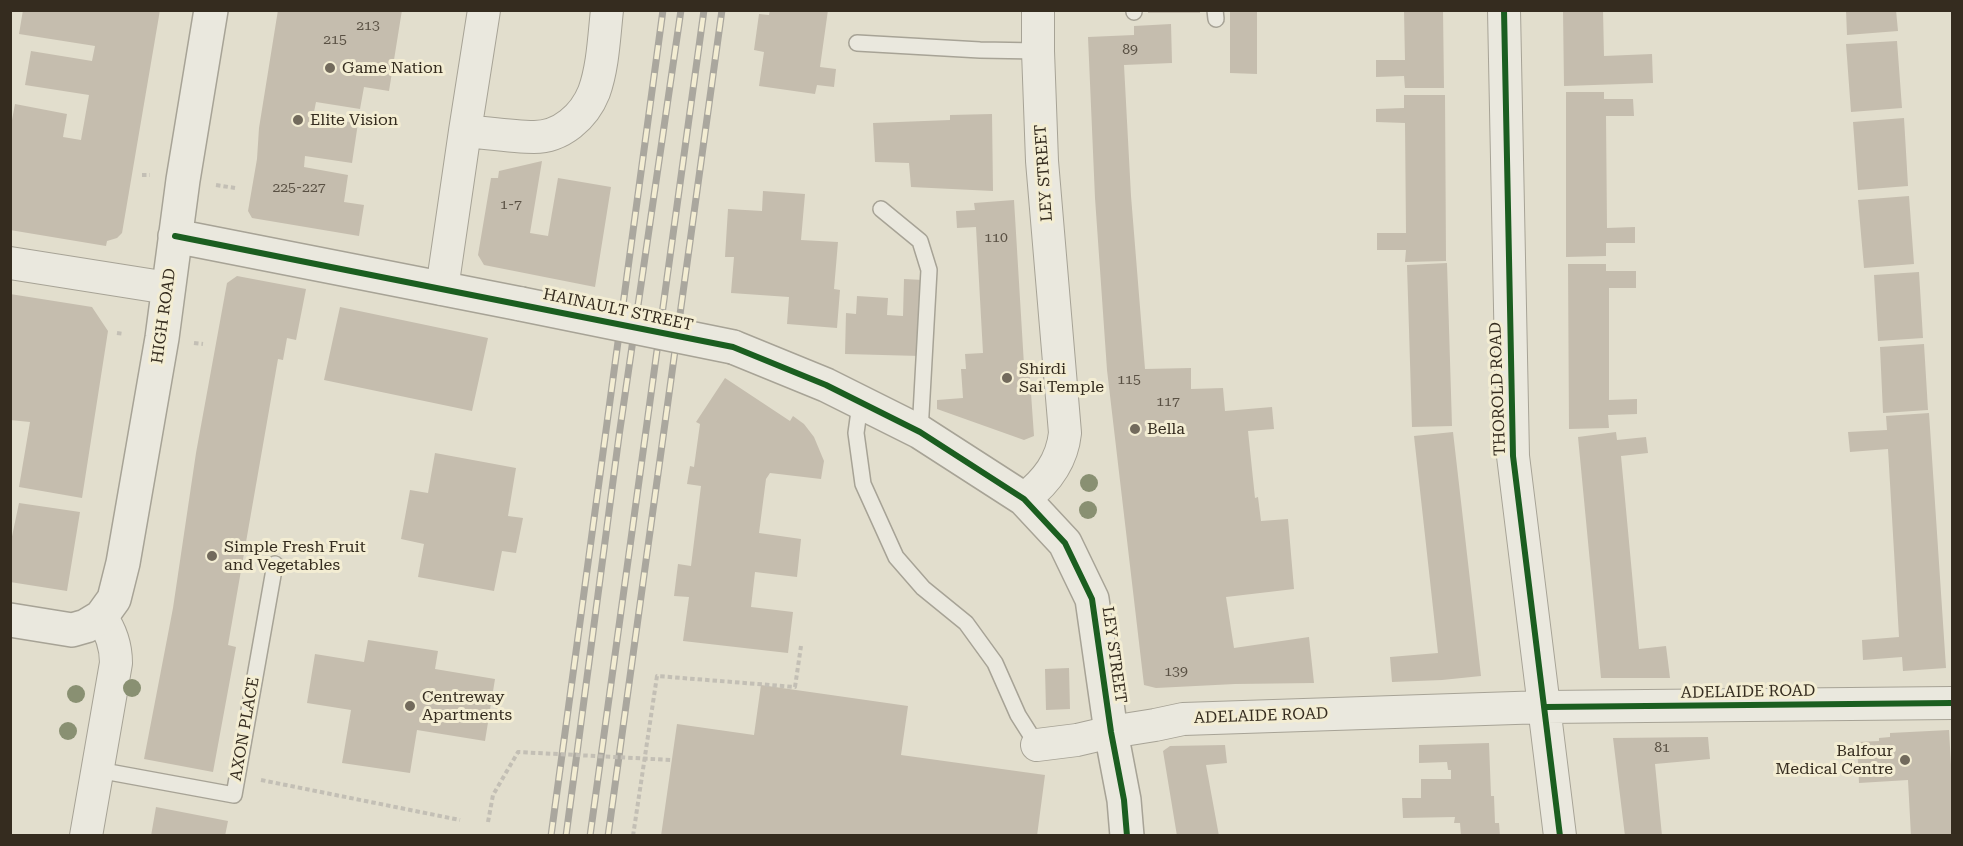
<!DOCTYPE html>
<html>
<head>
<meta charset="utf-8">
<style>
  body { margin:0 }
  #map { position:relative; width:1963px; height:846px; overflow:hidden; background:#e2decd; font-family:"Roboto Serif",serif }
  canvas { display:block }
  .frame { position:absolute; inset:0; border:12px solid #352c1f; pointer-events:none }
</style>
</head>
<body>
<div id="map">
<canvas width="1963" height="846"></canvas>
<div class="frame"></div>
</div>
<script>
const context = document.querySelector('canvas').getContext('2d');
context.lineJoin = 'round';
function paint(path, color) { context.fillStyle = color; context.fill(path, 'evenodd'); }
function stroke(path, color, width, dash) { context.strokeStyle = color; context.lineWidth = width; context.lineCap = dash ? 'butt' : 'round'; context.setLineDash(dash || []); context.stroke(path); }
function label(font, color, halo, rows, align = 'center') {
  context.font = font + ' "Roboto Serif",serif'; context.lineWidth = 6; context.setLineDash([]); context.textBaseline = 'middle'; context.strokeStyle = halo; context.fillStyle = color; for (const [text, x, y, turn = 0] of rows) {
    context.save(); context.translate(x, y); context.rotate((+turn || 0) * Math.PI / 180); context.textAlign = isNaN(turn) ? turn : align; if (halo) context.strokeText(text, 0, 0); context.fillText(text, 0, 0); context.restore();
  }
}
const building = new Path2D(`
  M23 10H160L122 233 117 238 107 241 106 246 10 230V131L15 104 67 114 63 137 81 140 89 95 25 85 31 51 92 61 95 46 19 34Z
  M278 10H402L389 91 364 87 360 109 316 102 313 117 358 123 352 163 305 156 304 167 348 175 344 202 364 205 359 236 252 218 248 211 257 159 259 128Z
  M770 10H828L820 67 836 69 834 87 817 85 815 94 759 86 764 52 754 50 759 14 769 15Z
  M1148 10H1200V13H1148Z
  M1230 10H1257V74L1230 73Z
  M1404 10H1443L1444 88H1405L1404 76 1376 77V60H1405Z
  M1563 10H1603L1604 56 1652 54 1653 83 1564 86Z
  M1846 10H1896L1898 31 1847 35Z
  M1171 24 1172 63 1124 65 1131 196 1145 369 1191 368V389L1223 388 1225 411 1272 407 1274 429 1248 431 1255 498 1258 497 1261 521 1288 519 1294 589 1226 597 1234 648 1309 637 1314 683 1235 684 1156 688 1144 685 1107 370 1095 198 1088 37 1134 35V26Z
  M1897 41 1902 108 1851 112 1846 44Z
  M1566 92H1604V99H1633L1634 116H1606L1607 228 1635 227V243H1606V256L1566 257Z
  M1404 95H1445L1446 261 1405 262 1406 250H1377V233H1406L1405 123 1376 122V109L1404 108Z
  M992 114 993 191 911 187 909 163 875 162 873 123 950 120V115Z
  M1904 118 1908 186 1858 190 1853 122Z
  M542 161 530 233 548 236 558 178 611 187 595 287 484 265 478 255 491 178H498L499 171Z
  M763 191 805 194 801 240 838 242 834 289 840 290 837 328 787 324 789 297 731 293 734 257H725L728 209 762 211Z
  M1909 196 1914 264 1864 268 1858 200Z
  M1014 200 1024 365H1029L1034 436 1024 440 937 409V400L963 398 961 369H966L965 354 983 353 976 227 957 228 956 211 975 210 974 203Z
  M1447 263 1452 426 1412 427 1407 265Z
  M1568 264H1606V271H1636V288H1609V400L1637 399V414L1608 415 1609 428 1569 429Z
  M1919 272 1923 338 1878 341 1874 275Z
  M237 276 306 289 296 340 287 338 283 360 278 359 228 645 236 647 213 772 144 759 173 608 196 453 227 283Z
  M904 279 923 280 920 356 845 354 846 313 856 314 857 296 888 298 887 315 903 316Z
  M10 294 92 307 108 331 82 498 19 487 30 422 10 420Z
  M340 307 488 338 472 411 324 380Z
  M1924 344 1928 410 1883 413 1880 347Z
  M725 378 790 421 793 416 804 424 814 437 824 461 821 479 770 473 766 479 759 533 801 539 797 577 755 572 751 607 793 612 788 653 683 641 689 597 674 596 678 564 691 566 701 486 687 484 690 466 694 467 700 424 696 422Z
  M1929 413 1946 668 1903 671 1902 657 1863 660 1862 640 1899 637 1888 449 1850 452 1848 432 1887 430 1886 416Z
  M1453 432 1481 676 1442 680 1392 682 1390 657 1438 653 1414 436Z
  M1616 432 1617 440 1646 437 1648 453 1621 456 1639 649 1666 646 1670 678H1601L1578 437Z
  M435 453 516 468 508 516 523 518 516 553 502 551 494 591 418 577 424 544 401 539 410 490 428 493Z
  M19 503 80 512 67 591 10 582V546Z
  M368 640 438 651 435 669 495 679 485 741 417 730 410 773 342 763 351 710 307 703 315 654 364 662Z
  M1069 668 1070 709 1046 710 1045 669Z
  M761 685 908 706 901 755 1045 775 1037 836H661L677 724 754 735Z
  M1949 730 1952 782V836H1911L1908 780 1859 783 1857 742 1879 741V738L1890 737V733Z
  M1708 737 1710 759 1655 764 1662 836H1625L1613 738Z
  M1489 743 1491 796H1494L1495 823H1499L1500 836H1461L1460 823H1454L1455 817 1403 818 1402 798H1421V779H1451V770H1448L1447 762 1419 763V745Z
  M1225 745 1227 763 1206 765 1219 836H1177L1163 751 1170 746Z
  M156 807 228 821 225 836H151Z`);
const path = new Path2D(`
  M142 175H150
  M216 185 235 188
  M117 333 124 334
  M194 343 203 344
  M261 780 460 820
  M633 836 657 676 795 687 801 646`);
const service = new Path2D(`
  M1215 10 1216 19
  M1134 12V10
  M857 43 980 50 1038 51
  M881 209 920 241 929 270 920 432
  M860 404 856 433 863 484 896 557 923 588 966 623 995 663 1018 715 1037 745
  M98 770 234 795 275 564`);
const minor = new Path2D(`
  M1504 10 1513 456 1560 836
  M465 131 484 10
  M10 263 168 288
  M442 289 465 131C488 133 512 137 534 137 561 137 584 117 594 92 603 67 604 37 607 10
  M1024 499C1046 482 1062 462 1065 433L1042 161 1038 51V10
  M1037 745 1077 740 1111 732 1155 725 1183 719 1545 707 1952 703
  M86 836 116 663C116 646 111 631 101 617`);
const tertiary = new Path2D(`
  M175 236 521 304
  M733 347 826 385 920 432 1024 499 1065 543 1092 599 1111 732 1124 800 1127 836
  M10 620 72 630 86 626 101 617 114 599 123 563 162 338 183 180 211 10`);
const rail = new Path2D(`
  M551 836 663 10
  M566 836 619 436 681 10
  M590 836 704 10
  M608 836 722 10`);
const pathBridge = new Path2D(`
  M488 822 493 795 518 752 672 760`);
const tertiaryBridge = new Path2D(`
  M521 304 733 347`);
const cycleway = new Path2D(`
  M1504 10 1513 456 1560 836
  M175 236 733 347 826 385 920 432 1024 499 1065 543 1092 599 1111 732 1124 800 1127 836
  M1545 707 1952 703`);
const trees = [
  [1089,483],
  [1088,510],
  [132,688],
  [76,694],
  [68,731]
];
const markers = [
  [330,68,6,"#726a5c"],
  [298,120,6,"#726a5c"],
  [1007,378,6,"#726a5c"],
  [1135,429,6,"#726a5c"],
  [212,556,6,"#726a5c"],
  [410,706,6,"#726a5c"],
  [1905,760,6,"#726a5c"]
];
const numberNames = [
  ["213",368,26],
  ["215",335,40],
  ["89",1130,50],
  ["225-227",299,188],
  ["1-7",511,205],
  ["110",996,238],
  ["115",1129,380],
  ["117",1168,402],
  ["139",1176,672],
  ["81",1662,748]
];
const poiNames = [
  ["Game Nation",342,68],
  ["Elite Vision",310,120],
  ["Shirdi",1019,369],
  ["Sai Temple",1019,387],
  ["Bella",1147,429],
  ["Simple Fresh Fruit",224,547],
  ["and Vegetables",224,565],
  ["Centreway",422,697],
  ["Apartments",422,715],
  ["Balfour",1893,751,"right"],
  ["Medical Centre",1893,769,"right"]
];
const streetNames = [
  ["LEY STREET",1044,173,-94],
  ["HAINAULT STREET",618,310,12],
  ["HIGH ROAD",164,316,-82],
  ["THOROLD ROAD",1498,389,-92],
  ["LEY STREET",1114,655,82],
  ["ADELAIDE ROAD",1748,692,-1],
  ["ADELAIDE ROAD",1261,716,-2],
  ["AXON PLACE",245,729,-80]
];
paint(building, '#c5bdae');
stroke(service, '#a7a396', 18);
stroke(minor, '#a7a396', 34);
stroke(tertiary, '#a7a396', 36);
stroke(path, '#c3bfb5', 4, [4.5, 3]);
stroke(service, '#eae8de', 15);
stroke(minor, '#eae8de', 32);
stroke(tertiary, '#eae8de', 33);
stroke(rail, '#aaa79e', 7);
stroke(rail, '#f3edd3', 4.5, [14]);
stroke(tertiaryBridge, '#a7a396', 36, []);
stroke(pathBridge, '#c3bfb5', 4, [4.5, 3]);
stroke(tertiaryBridge, '#eae8de', 33);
stroke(cycleway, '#1b5e20', 6);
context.fillStyle = '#899072';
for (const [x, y] of trees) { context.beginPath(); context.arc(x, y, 9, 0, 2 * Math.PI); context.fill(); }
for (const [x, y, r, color] of markers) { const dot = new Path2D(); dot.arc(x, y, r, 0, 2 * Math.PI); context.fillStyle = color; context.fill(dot); stroke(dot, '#f3edd3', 2); }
label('14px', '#595043', null, numberNames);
label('16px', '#352c1f', '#f3edd3', poiNames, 'left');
label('16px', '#352c1f', '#f3edd3', streetNames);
</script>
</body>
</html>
